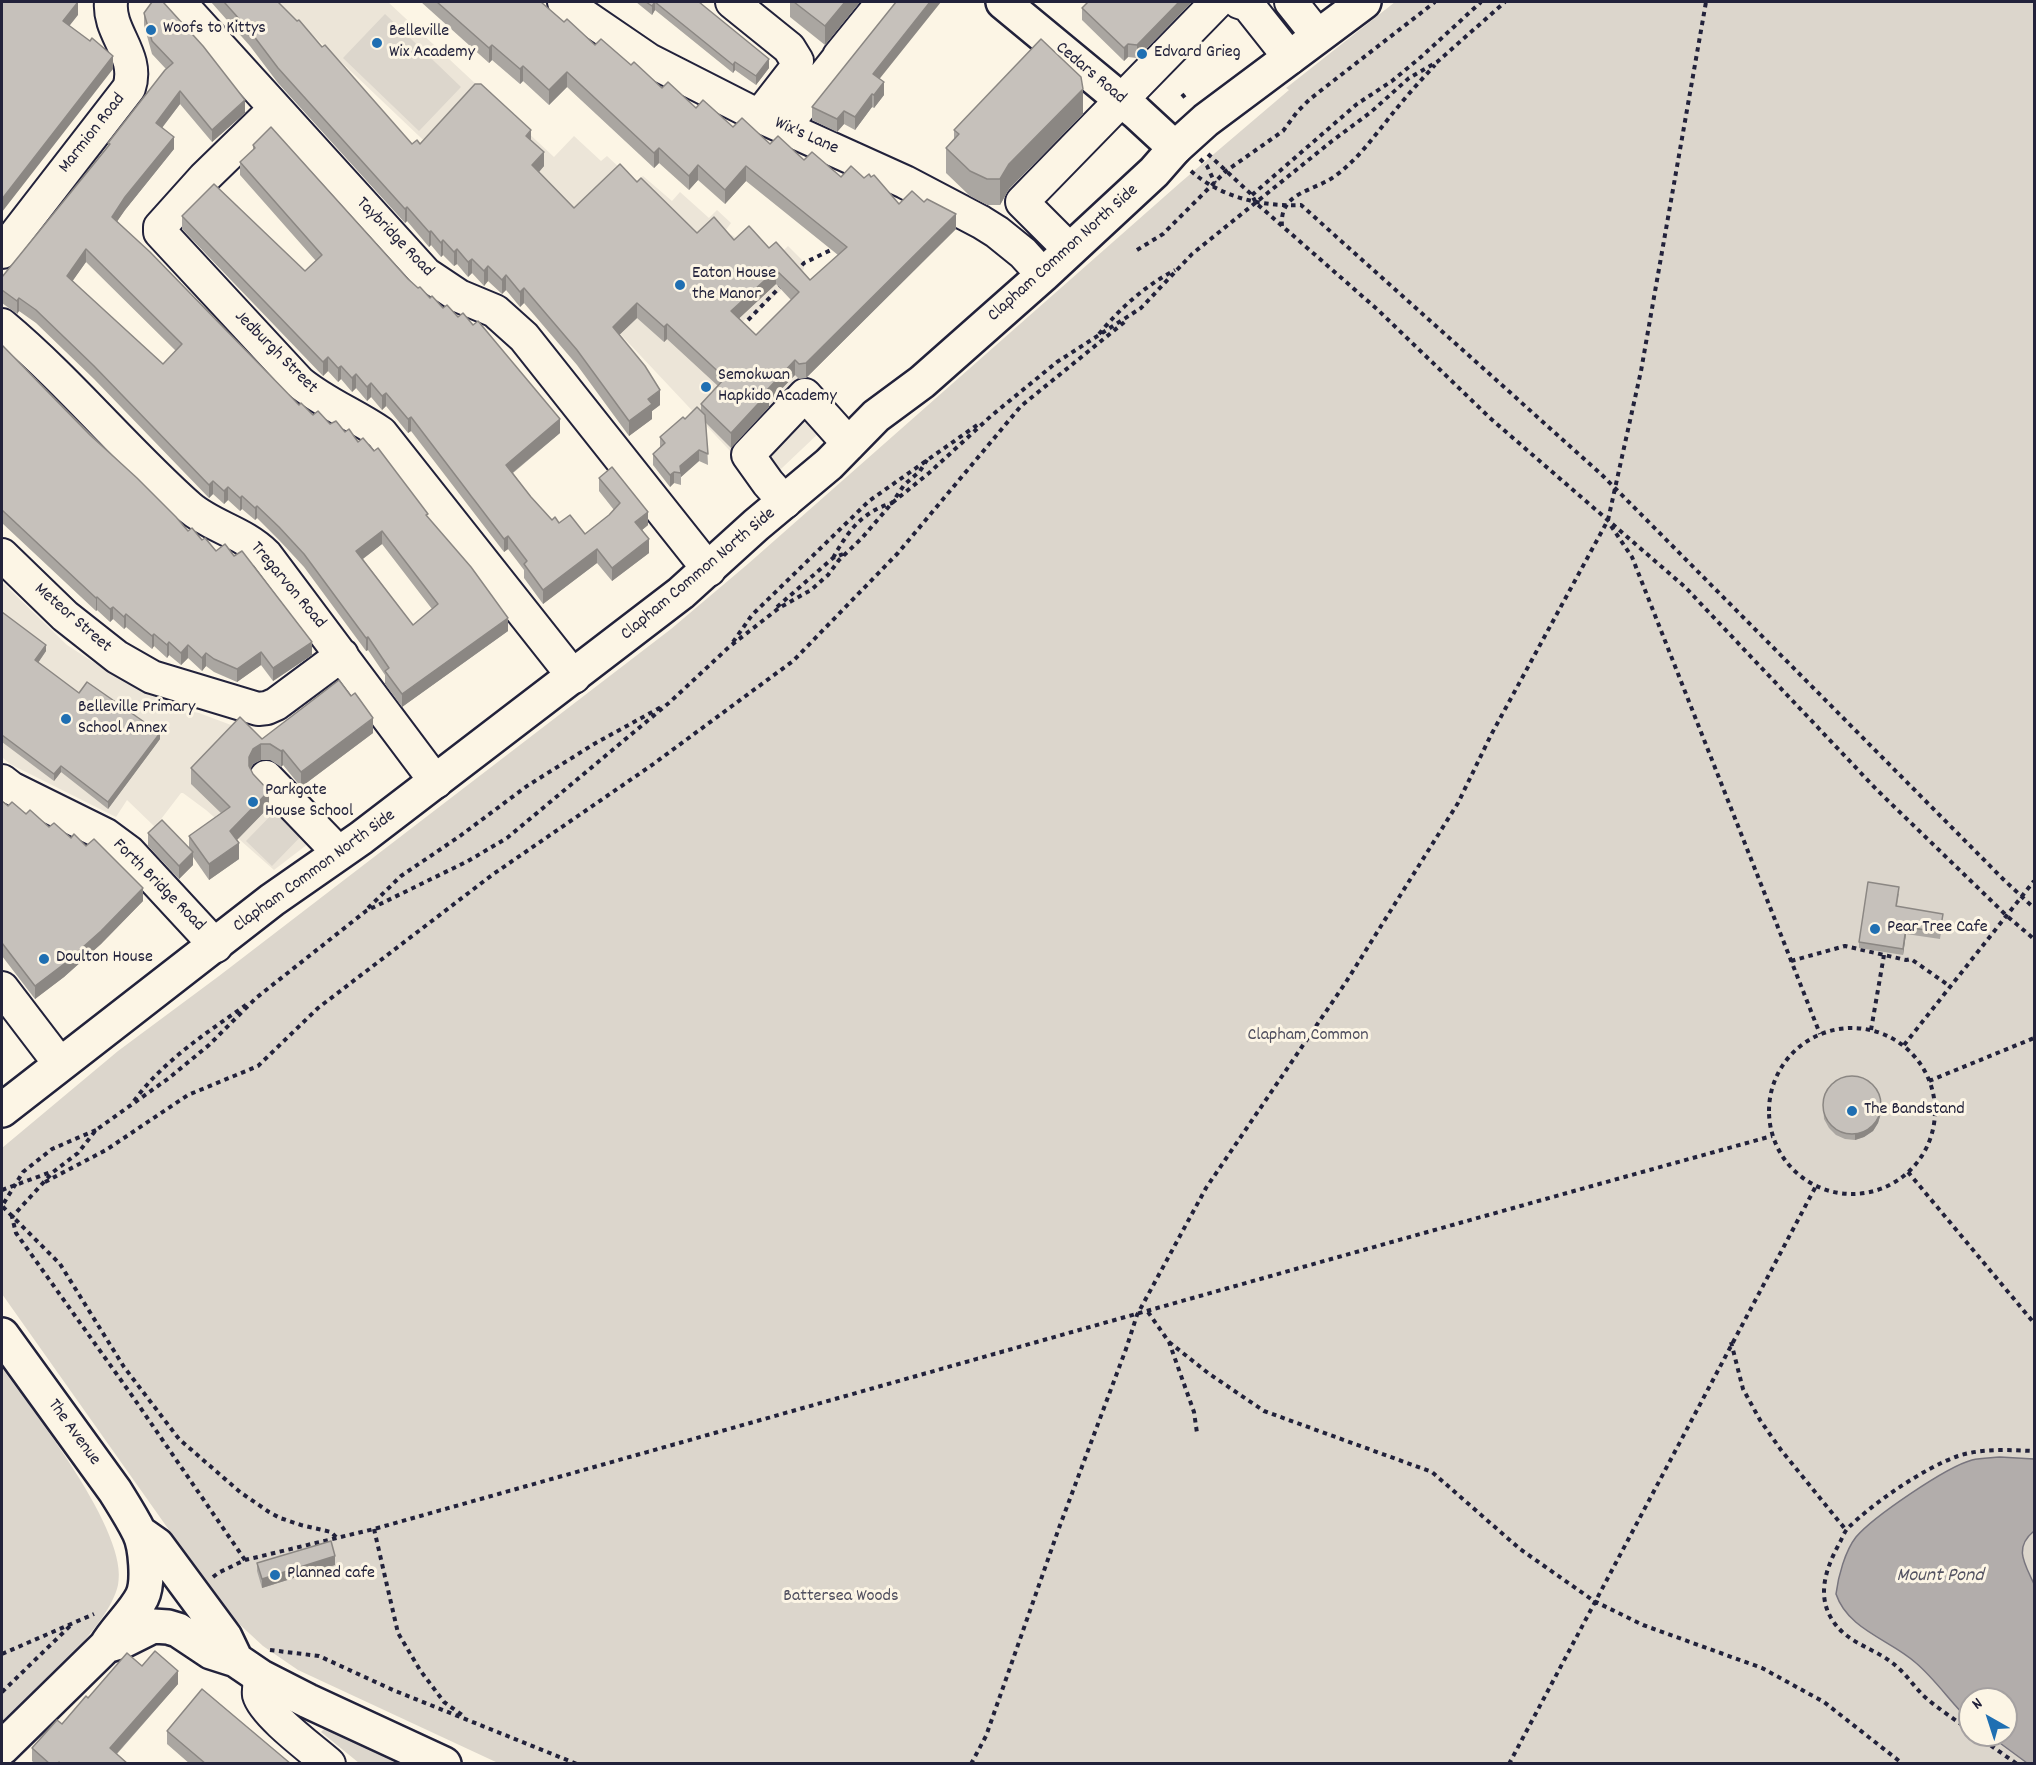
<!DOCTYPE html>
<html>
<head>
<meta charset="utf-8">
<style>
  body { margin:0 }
  #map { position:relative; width:2036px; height:1765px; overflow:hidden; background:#fcf5e5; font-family:Dekko,sans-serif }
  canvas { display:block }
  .frame { position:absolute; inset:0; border:3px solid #22223b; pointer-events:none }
  .north { position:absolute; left:1958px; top:1687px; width:60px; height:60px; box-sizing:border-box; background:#fcf5e5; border:2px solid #a5a1a1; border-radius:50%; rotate:321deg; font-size:16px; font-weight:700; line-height:24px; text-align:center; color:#22223b }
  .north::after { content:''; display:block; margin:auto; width:21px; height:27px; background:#1f6fb2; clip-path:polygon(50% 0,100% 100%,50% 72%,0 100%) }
</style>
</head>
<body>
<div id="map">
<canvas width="2036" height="1765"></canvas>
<div class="frame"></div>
<div class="north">N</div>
</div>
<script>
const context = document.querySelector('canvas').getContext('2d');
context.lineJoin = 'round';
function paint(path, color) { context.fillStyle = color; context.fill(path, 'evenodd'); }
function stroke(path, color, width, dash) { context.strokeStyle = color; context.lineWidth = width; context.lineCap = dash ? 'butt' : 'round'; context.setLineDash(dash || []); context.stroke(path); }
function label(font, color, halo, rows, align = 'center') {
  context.font = font + ' Dekko,sans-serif'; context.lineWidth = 6; context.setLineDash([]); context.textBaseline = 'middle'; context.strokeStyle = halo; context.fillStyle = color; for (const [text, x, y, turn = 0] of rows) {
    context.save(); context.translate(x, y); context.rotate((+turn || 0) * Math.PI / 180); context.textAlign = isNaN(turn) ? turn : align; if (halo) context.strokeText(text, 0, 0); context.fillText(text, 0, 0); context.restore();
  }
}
const built = new Path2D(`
  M278 2H388L554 157 574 136 601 161 607 156 635 182 643 176 672 201 680 192 709 218 717 210 731 223 725 231 740 240 777 257 788 246 802 260 804 269 751 318H746L740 325 840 413 763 486 561 271Z
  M2 582 67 645 93 662 148 694 185 710 199 713 231 725 255 745 334 824 274 870 206 810 183 793H181L155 827 127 800 116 817 10 764 2 757Z`);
const green = new Path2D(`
  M1395 2H2034V1763H498L298 1670 263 1646 237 1622 198 1571 2 1294V1148L118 1051 219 976 671 629 749 563 1181 182 1289 90 1286 88ZM1970 1699H2006V1735H1970Z
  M385 14 461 87 419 131 343 58Z
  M281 805 307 830 272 866 246 841Z
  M2 1368C33 1411 130 1533 118 1585 108 1629 35 1690 2 1722Z
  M325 1728 400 1763H359L321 1732Z`);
const water = new Path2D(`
  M2000 1457 2034 1459V1531C2013 1548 2025 1564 2034 1584V1763H2027L1989 1735H2006V1699H1970V1721C1951 1703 1936 1680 1916 1663 1891 1640 1848 1630 1836 1594 1838 1577 1845 1551 1856 1537 1873 1517 1946 1467 1972 1460 1981 1458 1991 1458 2000 1457Z`);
const path = new Path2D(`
  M1182 94 1187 100
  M1208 154 1252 195 1256 203 1378 310 1490 418 1685 587 1877 790 2007 916 2034 939
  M1200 159 1207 166 1215 183
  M1191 171C1220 197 1262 207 1301 205L1601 474 2003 879 2034 908
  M1252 195 1357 104 1392 81 1421 57 1481 2
  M1282 226C1279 192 1313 192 1335 176 1357 160 1372 139 1389 118 1403 100 1419 82 1435 65
  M1137 250 1163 234 1226 171 1283 131 1297 112 1310 99 1435 2
  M796 272 804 263 835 248
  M748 320 782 285
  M1099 334C1121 307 1145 286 1175 270
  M1611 526 1632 557 1820 1034
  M833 558C848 531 862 512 892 503L904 485 920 471 927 460
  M777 607 833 558 843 554
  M733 642 752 615 869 501 980 423
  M368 908 401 876 460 836 527 786 594 744 663 706
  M1791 961 1845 946 1906 960 1911 959 1951 987
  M1769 1111a83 83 0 1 1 166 0a83 83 0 1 1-166 0Z
  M1871 1030 1884 955
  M1904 1045 2034 881
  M1929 1081 2034 1038
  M134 1101C163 1061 205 1034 246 1005
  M96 1130 52 1149 23 1172 2 1206 60 1264 124 1367 179 1439 240 1492 269 1512 280 1518 301 1525 331 1532 338 1539
  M1908 1172 2034 1323
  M45 1182 106 1150 188 1095 258 1066 318 1008 492 875 652 765 793 661 898 553 1021 406 1127 320
  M2 1190 51 1172
  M1148 1312 1169 1342 1194 1412 1197 1433
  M1169 1342 1208 1373 1264 1411 1432 1472 1520 1549 1594 1601 1643 1625 1762 1668 1824 1702 1903 1764
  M1731 1342 1743 1389 1760 1420 1781 1450 1846 1530
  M374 1529 398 1633 420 1670 444 1702 465 1717
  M245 1560 133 1397 16 1233 12 1217 53 1172 78 1153 96 1130 169 1078 209 1045 256 998 366 911 468 861 507 838 670 702 729 647 779 608 811 590 828 575 839 560 862 538 892 503 929 473 991 416 1057 362 1141 308 1192 254 1332 141 1371 112 1409 78 1437 62 1505 2
  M213 1577 218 1573 245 1560 374 1529C840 1398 1306 1265 1772 1136
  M270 1650 319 1656 393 1690 577 1764
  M2 1654 94 1614
  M2 1692 70 1626
  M1970 1731C1956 1720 1940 1710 1926 1698 1915 1688 1907 1675 1895 1665 1875 1648 1848 1644 1833 1621 1816 1596 1826 1568 1839 1544 1842 1539 1844 1532 1848 1528 1873 1503 1924 1468 1958 1456 1983 1448 2009 1450 2034 1451
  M1976 1735 2017 1764
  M971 1764 986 1736 1059 1528 1126 1349 1137 1315 1206 1188 1346 982 1458 803 1491 735 1608 520 1641 371 1706 2
  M1509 1764 1816 1186`);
const minor = new Path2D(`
  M179 2 426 274 459 296 495 311 524 337 709 570
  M564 2 649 60 759 116 905 182 981 222 997 232 1023 253 1043 275
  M732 2 789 48 797 61 794 71 759 116
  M1239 2 1248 5 1290 58
  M1291 2 1318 36
  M839 56 883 2
  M275 109 204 178 160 227V232L299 382C324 403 355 415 381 433L574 677
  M787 129 792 117 837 60
  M1070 250 1022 202 1217 2
  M2 252 129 88C140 55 108 33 111 2
  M2 325C69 381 124 449 189 507 212 527 243 532 266 555L436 782
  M785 502 768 483 748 455 805 395 849 444
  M2 555 65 616 117 657 152 677 258 709 267 708 276 704 342 655
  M266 777 339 853
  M2 781 11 788 106 835 129 852 216 946
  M2 988 60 1064
  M261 1677C260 1682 258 1689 259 1695 264 1714 313 1750 329 1764`);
const major = new Path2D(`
  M1003 2 1136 112 1175 148`);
const highway = new Path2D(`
  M2 1110 272 900 361 838 681 593 756 525 829 464 876 416 922 382 1043 275 1154 172 1175 148 1206 120 1364 2
  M2 1335 115 1491C123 1504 132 1518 139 1532 146 1546 149 1583 142 1597 134 1613 116 1629 106 1646L2 1748
  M140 1533 157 1545 225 1637 236 1660
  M106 1646 123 1641 153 1626 168 1627 178 1630 211 1652 236 1660 261 1677 308 1701 444 1764`);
const wall = new Path2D(`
  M211 2H278L412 144 531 141 544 166 539 172 574 208 637 182 697 233 734 240 769 248 810 280 838 255 746 181 725 204 698 180 689 190 659 163 654 168 567 87 549 105 523 81 520 84 492 60 489 63 421 2H541L564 22 595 45 631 65 662 88 696 108 733 127 841 177 864 178 871 177 899 204 956 229 806 378 799 379 795 375 769 402V407L731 448 706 423 708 465 699 461 681 477V485L674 483 670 487 653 465V454L660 448V437L685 419 701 410V404L718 386 667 339 664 342 637 318 619 335 660 405 652 411V419L629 436 577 365 524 303 520 307 506 290 502 294 488 281 484 286 472 273 468 277 457 264 454 266 443 255 441 257 431 245 429 247 407 221 405 223 278 83 250 46ZM776 284 791 300 756 335 739 318Z
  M636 2H701H700L769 68 756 85 735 70 733 73 655 10 652 15Z
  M790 2H860L825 45 790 17Z
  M1088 2H1192L1137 58 1128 57 1124 61 1082 20V8Z
  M144 13 245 113 212 142 180 104 162 127 174 149 125 210 117 221 299 405 313 415 345 432 358 442 428 518 508 631 402 707 385 684V675L368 650 366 651 304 567 279 540 257 518 255 520 242 509 240 511 228 500 224 504 213 494 209 498 94 379 36 323 19 311 17 314 2 303V277L108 146V143L166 69 152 54 144 25ZM86 262 176 351 163 364 72 281ZM382 544 432 609 413 625 363 559Z
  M879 79 884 95 874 108 872 107 855 130 844 124 837 132 812 120V107Z
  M1083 114 1009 189 1000 205H987L970 196 946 173V148L954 139V130Z
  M253 145 408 279 560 433 513 473 531 497 552 520 585 534 609 515 614 510 599 491V478L648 525 642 530 649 553 612 581 597 563 543 604 524 578V570L508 549 504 552 411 431 408 433 386 406 382 410 371 397 367 401 356 388 352 392 341 379 338 382 328 371 323 376 182 229V216L305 271 316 261 240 175V162L253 150Z
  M2 345 188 531 202 540 216 551 312 655 273 681 261 665 237 682 214 672 206 666 202 671 188 658 181 665 169 655 167 658 154 646 152 649 126 627 124 629 113 619 110 622 97 610 96 611 2 523Z
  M2 612 46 651 38 663 79 693 160 739 108 809 61 772 54 781 2 742Z
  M373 733 301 787 283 765 281 767 270 760H261L253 764 250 769 269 807 237 840 239 859 209 880 193 857V865L179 879 148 846V833L189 848V836L221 813 191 784V768L262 739Z
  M2 801 8 806 26 814 49 827 143 901 101 944 64 977 35 999 2 956Z
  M1899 893 1897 906 1943 920 1940 939 1906 934 1903 955 1859 948V942Z
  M1823 1103 1881 1113 1878 1123 1873 1131 1864 1137 1855 1140 1845 1139 1836 1135 1829 1128 1824 1119Z
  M257 1563 335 1565 262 1588 257 1571Z
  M142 1666 178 1684 117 1754 128 1764H35L32 1761V1748L62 1724 88 1698Z
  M167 1731 291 1764H190L167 1744Z`);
const shadedWall = new Path2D(`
  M78 2V15L63 34V21Z
  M655 2V10L652 15V6Z
  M845 2H860L825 45V26Z
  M930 2H941L873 87V74Z
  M1179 2H1192L1137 58V45Z
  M1128 44V57L1124 61V48Z
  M492 45V60L489 63V48Z
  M113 56V69L2 212V199Z
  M769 59V68L756 85V76Z
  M735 62V70L733 73V65Z
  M523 66V81L520 84V69Z
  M567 72V87L549 105V90Z
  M884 82V95L874 108V95Z
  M1083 89V114L1009 189 1000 205V179L1009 164Z
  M180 91V104L156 136V123Z
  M872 94V107L855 130V117Z
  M245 100V113L212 142V130Z
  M844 111V124L837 132V119Z
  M531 130V145L526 136Z
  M174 137V149L125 210 112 229V217L125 197Z
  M659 148V163L654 168V153Z
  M544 152V166L532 180V165Z
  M698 165V180L689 190V176Z
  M746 166V181L725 204V190Z
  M407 207V221L405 223V209Z
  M956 214V229L806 378V363Z
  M431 231V245L429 247V232Z
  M443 240V255L441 257V243Z
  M86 249V262L67 289V276Z
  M457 249V264L454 266V252Z
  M472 259V273L468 277V262Z
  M488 266V281L484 286V271Z
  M776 270V284L731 326V311Z
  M506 275V290L502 294V280Z
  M524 288V303L520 307V292Z
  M19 298V311L17 314V301Z
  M637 303V318L613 341V327Z
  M667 324V339L664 342V327Z
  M328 357V371L323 376V362Z
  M795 360V375L769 402V407L731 448V433L767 390Z
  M341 366V379L338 382V368Z
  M356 374V388L352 392V378Z
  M371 383V397L367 401V387Z
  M660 390V405L652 411V419L629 436V421L648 399Z
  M386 393V406L382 410V396Z
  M411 417V431L408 433V419Z
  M560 419V433L506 478V465Z
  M699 450V461L681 477 680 466Z
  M674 472V483L670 487V475Z
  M213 481V494L209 498V485Z
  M228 487V500L224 504V491Z
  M242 496V509L240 511V498Z
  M257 506V518L255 520V508Z
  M648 512V525L635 536V522Z
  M382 531V544L356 564V551Z
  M508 536V549L504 552V539Z
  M649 539V553L612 581V568Z
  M597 549V563L543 604V590Z
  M97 597V610L96 611V598Z
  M113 607V619L110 622V609Z
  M126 614V627L124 629V617Z
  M508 618V631L402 707V694Z
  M154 634V646L152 649V636Z
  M368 637V650L366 651V638Z
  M169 642V655L167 658V645Z
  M312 642V655L273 681V668Z
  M46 645V651L35 667V660Z
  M188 645V658L181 665V653Z
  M261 652V665L237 682V669Z
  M206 653V666L202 671V658Z
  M373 718V733L301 787V772Z
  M160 733V739L108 809V802Z
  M261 744V760L253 764 249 773V757L253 749Z
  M283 750V765L281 767V751Z
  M61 766V772L54 781V774Z
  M269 791V807L230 847V831Z
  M239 843V859L209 880V864Z
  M193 852V865L179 879V866Z
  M143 888V901L101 944 64 977 35 999V986Z
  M1906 927V934L1903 955V949Z
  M1881 1107V1113L1878 1123 1873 1131 1864 1137 1855 1140V1133Z
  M335 1556V1565L262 1588V1579Z
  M178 1671V1684L110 1761V1748Z`);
const building = new Path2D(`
  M2 2H78L63 21 90 41 92 38 113 56 2 199Z
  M152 2H163L203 46 245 100 212 130 180 91 156 123 174 137 125 197 112 217 150 252 299 405 301 403 313 415 318 411 330 424 336 421 345 432 349 429 358 442 363 438 374 451 378 448 428 514 426 515 471 567 508 618 402 694 385 671 389 668 368 637 366 638 304 554 279 527 257 506 255 508 242 496 240 498 228 487 224 491 213 481 209 485 94 366 36 310 19 298 17 301 2 290V277L110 144 108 143 165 70 173 63 152 41 144 13ZM86 249 182 344 163 364 67 276ZM382 531 438 604 413 625 356 551Z
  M224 2H278L297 21 299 20 322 47 325 45 412 144 417 140 420 144 475 84H481L531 130 526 136 544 152 532 165 574 208 620 164 637 182 641 178 697 233 714 217 734 240 749 226 769 248 776 242 810 280 847 247 746 166 725 190 698 165 689 176 659 148 654 153 567 72 549 90 523 66 520 69 492 45 489 48 437 2H541L564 22 567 19 595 45 601 39 631 65 634 62 662 88 668 82 696 108 703 100 733 127 742 118 770 144 778 136 804 160 812 152 841 177 851 166 864 178 869 174 871 177 874 175 899 204 912 191 924 202 927 199 956 214 806 363 799 364 795 360 767 390 769 392 731 433 701 404 725 378 667 324 664 327 637 303 613 327 645 366 660 390 648 399 652 404 629 421 577 350 524 288 520 292 506 275 502 280 488 266 484 271 472 259 468 262 457 249 454 252 443 240 441 243 431 231 429 232 407 207 405 209 278 68 250 31ZM776 270 799 292 756 335 731 311Z
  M646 2H655L652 6Z
  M655 2H699L769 59 756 76 735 62 733 65Z
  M794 2H845L825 26Z
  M896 2H930L873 74 884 82 874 95 872 94 855 117 844 111 837 119 812 107Z
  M1088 2H1179L1137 45 1128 44 1124 48 1082 8Z
  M1041 39 1081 77 1083 89 1009 164 1000 179H987L970 171 946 148 959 134 954 130Z
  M271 127 408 279 418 288 420 287 430 298 432 296 443 308 447 305 458 317 463 313 473 325 478 321 560 419 506 465 531 497 552 520 555 517 559 523 570 515 585 534 609 515 620 503 599 478 612 467 648 512 635 522 649 539 612 568 597 549 543 590 524 564 527 561 508 536 504 539 411 417 408 419 386 393 382 396 371 383 367 387 356 374 352 378 341 366 338 368 328 357 323 362 182 216 214 184 305 271 322 255 240 162 255 148 253 145Z
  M2 345 90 435 137 478 176 517 188 531 192 528 202 540 205 538 216 551 225 544 234 556 242 551 312 642 273 668 261 652 237 669 214 659 206 653 202 658 188 645 181 653 169 642 167 645 154 634 152 636 126 614 124 617 113 607 110 609 97 597 96 598 2 510Z
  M697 407 705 415 708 454 699 450 680 466 681 473 674 472 670 475 653 454 665 443 660 437 683 417 685 419Z
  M2 612 46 645 35 660 79 693 87 682 160 733 108 802 61 766 54 774 2 735Z
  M339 680 351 696 355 693 373 718 301 772 283 750 281 751 270 744H261L253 749 249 757V766L253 774 269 791 230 831 239 843 209 864 189 836 230 807 191 768 240 717 262 739Z
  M2 801 8 806 12 802 26 814 30 810 49 827 54 823 71 838 74 834 86 846 94 839 143 888 101 931 64 964 35 986 2 943Z
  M162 820 193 852 179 866 148 833Z
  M1868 882 1899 887 1896 906 1943 914 1940 932 1906 927 1903 949 1859 942Z
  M1823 1105a29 29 0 1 1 58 0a29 29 0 1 1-58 0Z
  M331 1541 335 1556 262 1579 257 1563Z
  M155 1651 178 1671 110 1748 128 1764H61L59 1762 58 1764H50L32 1748 57 1720 62 1724 86 1696 88 1698 127 1653 142 1666Z
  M202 1689 291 1764H206L167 1731Z`);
const markers = [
  [151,30,6,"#1f6fb2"],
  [377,43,6,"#1f6fb2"],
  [1142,54,6,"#1f6fb2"],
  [680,285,6,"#1f6fb2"],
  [706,387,6,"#1f6fb2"],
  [66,719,6,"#1f6fb2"],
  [253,802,6,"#1f6fb2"],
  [1875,929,6,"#1f6fb2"],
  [44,959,6,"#1f6fb2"],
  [1852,1111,6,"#1f6fb2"],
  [275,1575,6,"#1f6fb2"]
];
const poiNames = [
  ["Woofs to Kittys",163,30],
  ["Belleville",389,33],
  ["Wix Academy",389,54],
  ["Edvard Grieg",1154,54],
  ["Eaton House",692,275],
  ["the Manor",692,296],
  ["Semokwan",718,377],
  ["Hapkido Academy",718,398],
  ["Belleville Primary",78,709],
  ["School Annex",78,730],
  ["Parkgate",265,792],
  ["House School",265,813],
  ["Pear Tree Cafe",1887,929],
  ["Doulton House",56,959],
  ["The Bandstand",1864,1111],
  ["Planned cafe",287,1575]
];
const streetNames = [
  ["Cedars Road",1090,74,40],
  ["Marmion Road",93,134,-52],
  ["Wix's Lane",806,137,24],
  ["Taybridge Road",394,238,46],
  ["Clapham Common North Side",1064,254,-42],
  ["Jedburgh Street",275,353,45],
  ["Clapham Common North Side",699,575,-40],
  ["Tregarvon Road",287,586,50],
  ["Meteor Street",72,619,41],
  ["Clapham Common North Side",315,872,-36],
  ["Forth Bridge Road",158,886,45],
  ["The Avenue",73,1433,54]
];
const parkNames = [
  ["Clapham Common",1308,1037],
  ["Battersea Woods",841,1598]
];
const waterNames = [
  ["Mount Pond",1940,1577]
];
paint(built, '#ece5d8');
paint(green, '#dcd6cc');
paint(water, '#b2adab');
stroke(water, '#78757e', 1.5);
stroke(minor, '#22223b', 36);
stroke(major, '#22223b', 38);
stroke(highway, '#22223b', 38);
stroke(path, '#22223b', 4, [4.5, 4.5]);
stroke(minor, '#fcf5e5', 32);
stroke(major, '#fcf5e5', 33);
stroke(highway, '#fcf5e5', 33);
paint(wall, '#aaa6a1');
paint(shadedWall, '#8b8783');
paint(building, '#c6c1bb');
stroke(building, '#8b8783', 1.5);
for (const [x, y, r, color] of markers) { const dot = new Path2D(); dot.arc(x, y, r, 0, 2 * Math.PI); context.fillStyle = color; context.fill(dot); stroke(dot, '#fcf5e5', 2); }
label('18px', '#22223b', '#fcf5e5', poiNames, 'left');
label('18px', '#22223b', '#fcf5e5', streetNames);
label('18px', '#504f5f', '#fcf5e5', parkNames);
label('italic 20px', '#545362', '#fcf5e5', waterNames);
</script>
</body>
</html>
